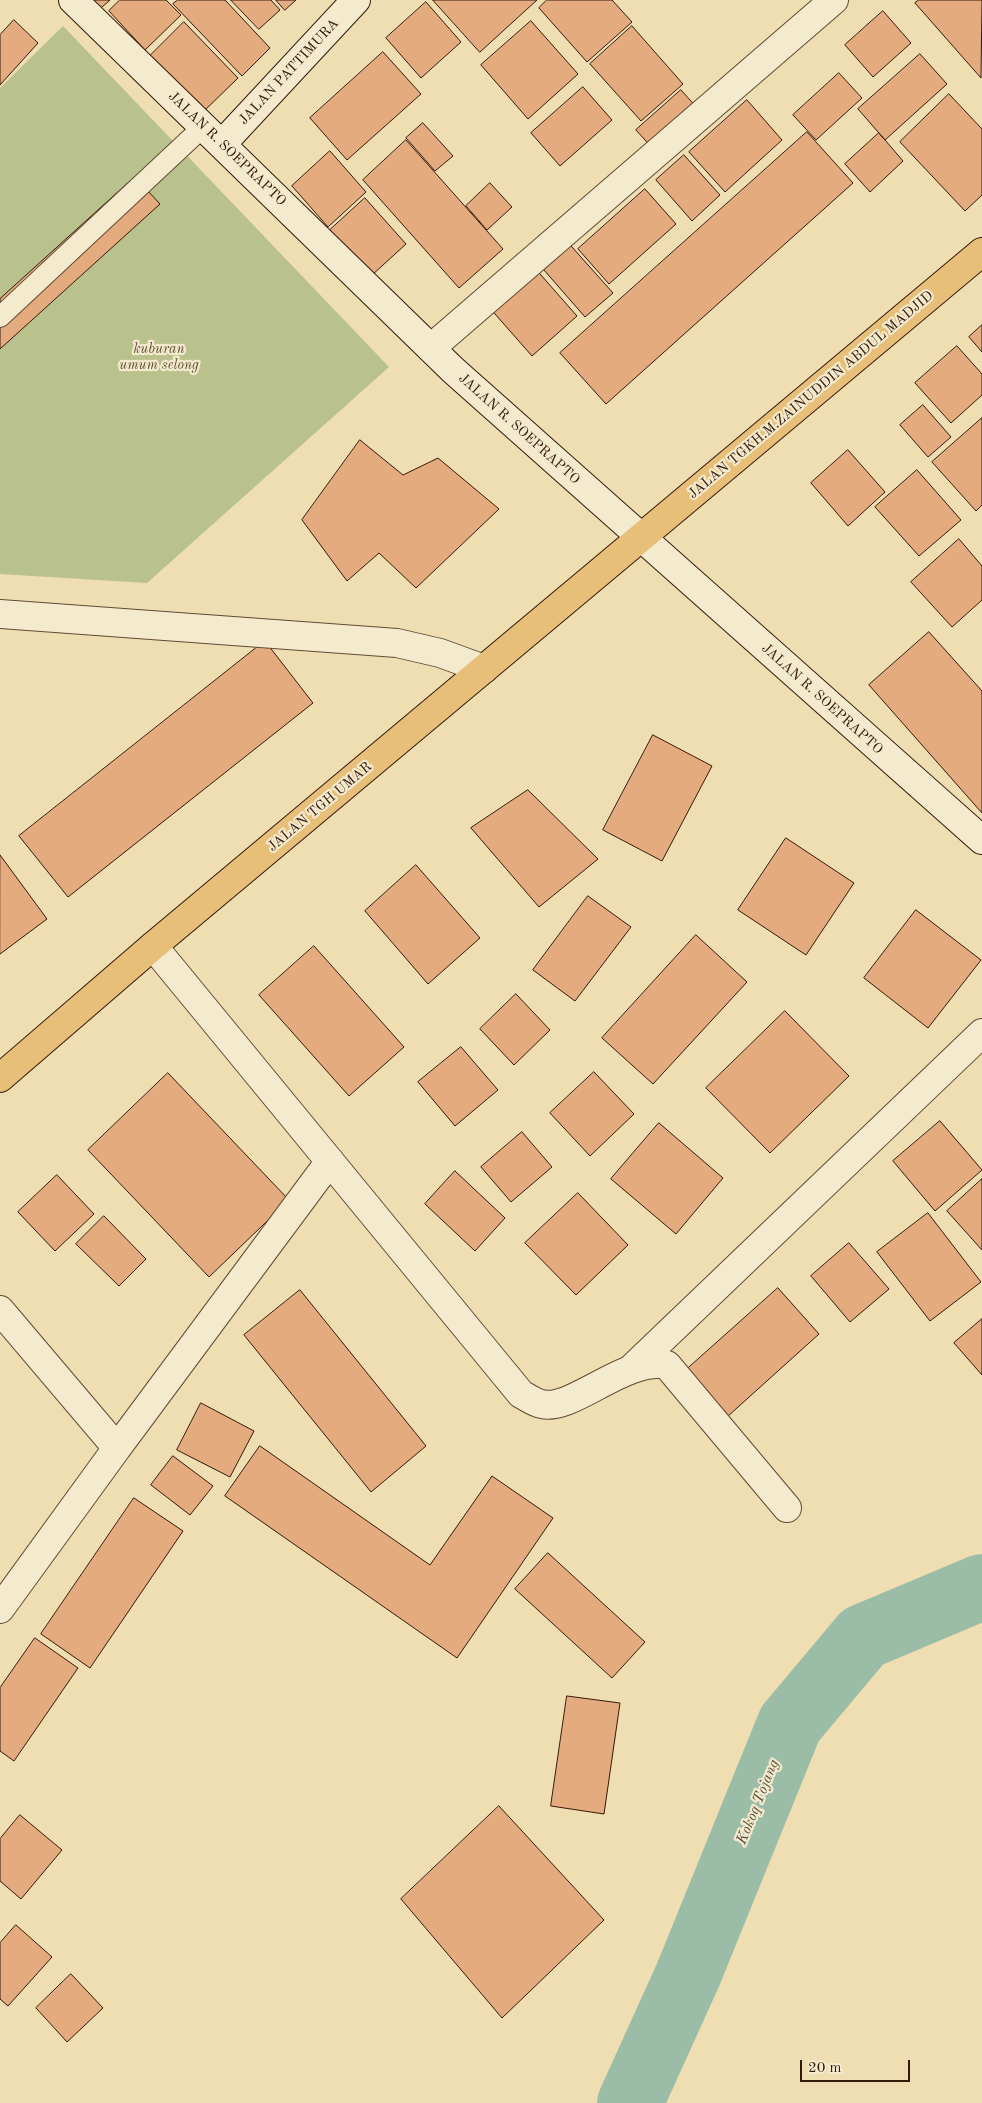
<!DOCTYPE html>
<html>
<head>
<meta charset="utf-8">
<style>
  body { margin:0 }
  #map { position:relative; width:982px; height:2103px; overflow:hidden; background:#eedeb2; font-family:"Old Standard TT",serif }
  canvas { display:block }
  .scale { position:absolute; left:800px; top:2060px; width:110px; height:22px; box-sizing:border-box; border:2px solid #34180b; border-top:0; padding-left:6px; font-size:15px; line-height:18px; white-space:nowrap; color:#34180b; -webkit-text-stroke:4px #f4eacd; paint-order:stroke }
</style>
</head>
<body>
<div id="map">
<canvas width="982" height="2103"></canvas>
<div class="scale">20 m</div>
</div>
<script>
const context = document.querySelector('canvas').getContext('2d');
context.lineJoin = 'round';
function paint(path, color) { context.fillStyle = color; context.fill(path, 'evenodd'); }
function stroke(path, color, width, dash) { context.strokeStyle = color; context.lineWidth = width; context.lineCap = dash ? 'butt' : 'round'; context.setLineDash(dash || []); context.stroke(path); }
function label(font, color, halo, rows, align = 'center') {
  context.font = font + ' "Old Standard TT",serif'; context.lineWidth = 4.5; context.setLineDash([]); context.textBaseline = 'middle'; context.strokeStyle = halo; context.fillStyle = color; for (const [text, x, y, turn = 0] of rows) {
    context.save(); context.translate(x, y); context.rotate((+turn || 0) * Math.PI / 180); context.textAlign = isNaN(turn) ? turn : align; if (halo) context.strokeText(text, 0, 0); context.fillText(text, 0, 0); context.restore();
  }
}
const green = new Path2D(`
  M63 26 389 367 147 583 0 574V88Z`);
const river = new Path2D(`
  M630 2103 688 1975 790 1724 863 1637 982 1587`);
const building = new Path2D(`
  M93 0H110L101 8Z
  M120 0H166L181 15 145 50 109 11Z
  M178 0H225L270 48 242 76 173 4Z
  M231 0H271L280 10 259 29Z
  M276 0H296L285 10Z
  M433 0H537L480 52Z
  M547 0H612L632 22 587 62 539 8Z
  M919 0H982L981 78 915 3Z
  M426 2 461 42 421 78 386 38Z
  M883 11 911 43 873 77 845 45Z
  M14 20 38 43 0 85V35Z
  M531 21 578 74 528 119 481 65Z
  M184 22 238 78 202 113 149 57Z
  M632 26 683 84 641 121 590 64Z
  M383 52 421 94 347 160 310 118Z
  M920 54 947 84 885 140 858 109Z
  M839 73 862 98 816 140 793 115Z
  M583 87 612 120 560 166 531 133Z
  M681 90 699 110 654 150 636 130Z
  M949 94 982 129V195L965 211 900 142Z
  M747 100 782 140 725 192 689 152Z
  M423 123 453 156 435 171 406 138Z
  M807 132 853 183 606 404 560 353Z
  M879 133 903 161 870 192 845 164Z
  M406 140 503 249 459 288 363 180Z
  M330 151 366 192 328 227 292 186Z
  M684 155 720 195 692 221 656 180Z
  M135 177 160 204 0 349V299Z
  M490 183 512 207 487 230 466 206Z
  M645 189 676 224 609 284 578 249Z
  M365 198 406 244 371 276 330 230Z
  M564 238 613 293 585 317 537 262Z
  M533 266 577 316 532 356 488 306Z
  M982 325V352L969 337Z
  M957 346 982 374V395L951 423 915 383Z
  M923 405 951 437 928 457 900 425Z
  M982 418V505L976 511 932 462Z
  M360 440 403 475 438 458 499 509 416 588 379 553 347 581 302 520Z
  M848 450 885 492 848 526 811 483Z
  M917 470 961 520 919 556 875 507Z
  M959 539 982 566V600L952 627 911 582Z
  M929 632 982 691V813L869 685Z
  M265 641 313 703 68 897 19 836Z
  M653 735 712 766 662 861 603 830Z
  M528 790 598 859 539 907 471 828Z
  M786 838 854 883 806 955 738 910Z
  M0 855 47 919 0 954Z
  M416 865 480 938 428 984 365 911Z
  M588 896 631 927 575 1001 533 970Z
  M916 910 981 960 928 1028 864 978Z
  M696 935 747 982 653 1084 602 1038Z
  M314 946 404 1047 349 1096 259 995Z
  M516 994 550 1030 514 1065 480 1029Z
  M785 1011 849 1076 770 1153 706 1088Z
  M461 1047 498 1090 455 1126 418 1082Z
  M594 1072 634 1114 590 1156 550 1113Z
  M168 1073 289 1200 209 1277 88 1150Z
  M940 1121 982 1170 935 1211 893 1161Z
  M659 1123 723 1178 676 1234 611 1179Z
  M522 1132 552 1167 511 1202 481 1167Z
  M455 1171 505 1218 475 1251 425 1204Z
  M57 1175 94 1214 55 1251 18 1212Z
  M982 1179V1250L947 1211Z
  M578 1193 628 1245 576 1295 525 1243Z
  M928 1213 981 1282 930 1321 877 1252Z
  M104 1216 146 1259 119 1286 76 1244Z
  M849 1243 889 1289 850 1322 811 1276Z
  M778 1288 819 1334 727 1417 685 1371Z
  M300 1290 426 1446 371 1492 244 1335Z
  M982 1319V1375L954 1343Z
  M201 1403 254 1431 230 1477 177 1450Z
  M260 1446 430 1565 492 1476 553 1518 457 1658 225 1496Z
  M173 1456 213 1486 190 1515 151 1485Z
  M134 1498 183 1531 90 1668 41 1634Z
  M548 1553 645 1642 612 1678 515 1589Z
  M35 1638 78 1668 14 1761 0 1751V1688Z
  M567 1696 620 1703 604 1814 551 1806Z
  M499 1806 604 1920 502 2018 401 1899Z
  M20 1815 62 1850 21 1899 0 1881V1839Z
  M16 1925 52 1957 8 2006 0 1999V1943Z
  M71 1974 103 2008 67 2042 36 2008Z`);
const lane = new Path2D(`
  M0 317 204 126`);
const street = new Path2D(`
  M431 348 834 0
  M0 614 397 643 440 653 484 669
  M153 946 521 1394C527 1397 535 1403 542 1404 572 1412 626 1356 667 1365L787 1508
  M0 1310 117 1448 0 1609
  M631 1369 982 1033
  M117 1448 330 1161`);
const secondary = new Path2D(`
  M73 0 453 370 982 840
  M222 144 356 0`);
const primary = new Path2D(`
  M0 1078 153 946 982 252`);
const streetNames = [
  ["JALAN PATTIMURA",289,72,-47],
  ["JALAN R. SOEPRAPTO",227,149,44],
  ["JALAN TGKH.M.ZAINUDDIN ABDUL MADJID",811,395,-40],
  ["JALAN R. SOEPRAPTO",519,429,42],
  ["JALAN R. SOEPRAPTO",822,699,42],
  ["JALAN TGH UMAR",320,807,-40]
];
const parkNames = [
  ["kuburan",159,349],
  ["umum selong",159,365]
];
const waterNames = [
  ["Kokoq Tojang",758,1802,-68]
];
paint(green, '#b9c18c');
stroke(river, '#9bbda7', 66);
paint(building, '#e4ab7f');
stroke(building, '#34180b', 1);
stroke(lane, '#624a35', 22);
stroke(street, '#624a35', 30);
stroke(secondary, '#34180b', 30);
stroke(primary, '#34180b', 30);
stroke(lane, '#f4eacd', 20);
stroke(street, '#f4eacd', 28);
stroke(secondary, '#f4eacd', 28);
stroke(primary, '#e7bf79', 28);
label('14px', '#34180b', '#f4eacd', streetNames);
label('italic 14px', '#5c4b32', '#f4eacd', parkNames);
label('italic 15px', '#534a3a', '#f4eacd', waterNames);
</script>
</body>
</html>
